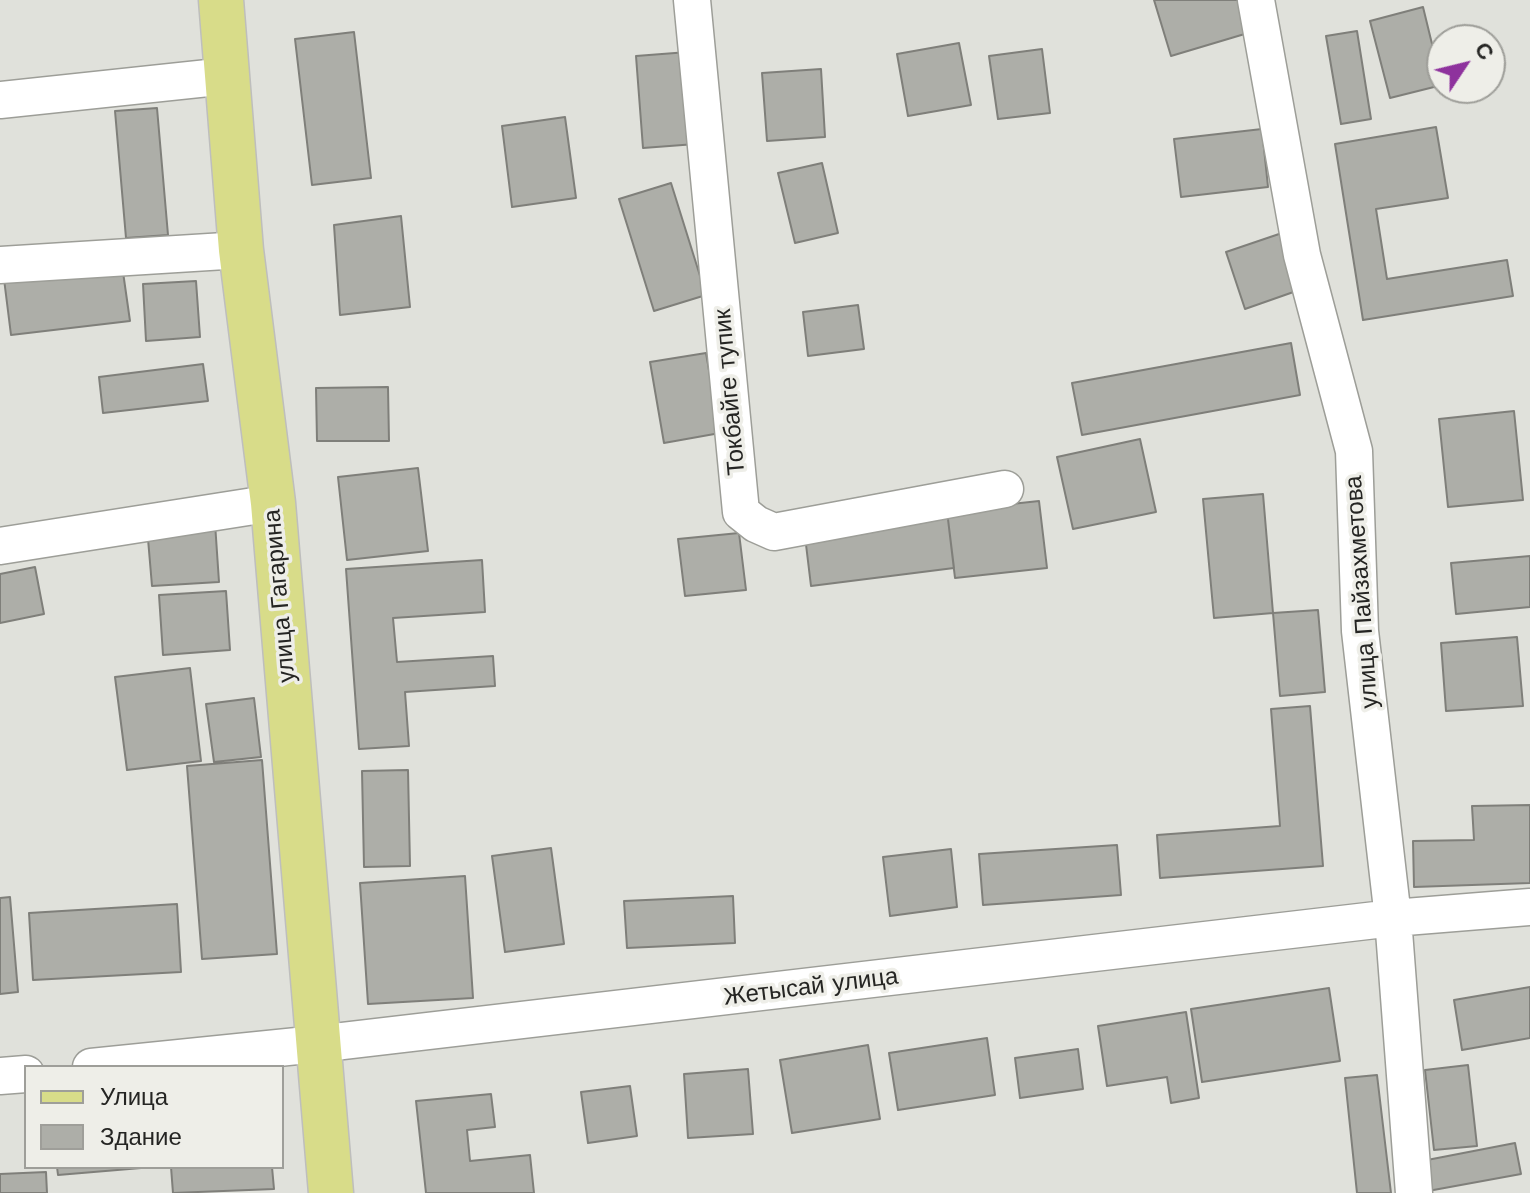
<!DOCTYPE html>
<html>
<head>
<meta charset="utf-8">
<style>
  body { margin:0 }
  #map { position:relative; width:1530px; height:1193px; overflow:hidden; background:#e0e1db; font-family:"Work Sans",sans-serif }
  canvas { display:block }
  .legend { position:absolute; left:24px; top:1065px; width:260px; height:104px; box-sizing:border-box; background:#eeeee8; border:2px solid #9e9e99; margin:0; padding:10px 14px; list-style:none; font-size:24px; color:#252523 }
  .legend li { display:flex; align-items:center; gap:16px; height:40px }
  .legend b { width:40px; border:2px solid #9e9e99 }
  .north { position:absolute; left:1426px; top:24px; width:80px; height:80px; box-sizing:border-box; background:#eeeee8; border:2px solid #9e9e99; border-radius:50%; rotate:55deg; font-size:22px; font-weight:700; line-height:32px; text-align:center; color:#252523 }
  .north::after { content:''; display:block; margin:auto; width:28px; height:36px; background:#8e329d; clip-path:polygon(50% 0,100% 100%,50% 72%,0 100%) }
</style>
</head>
<body>
<div id="map">
<canvas width="1530" height="1193"></canvas>
<ul class="legend">
<li><b style="height:10px;background:#d8dc89"></b>Улица</li>
<li><b style="height:22px;background:#adaea8"></b>Здание</li>
</ul>
<div class="north">С</div>
</div>
<script>
const context = document.querySelector('canvas').getContext('2d');
context.lineJoin = 'round';
function paint(path, color) { context.fillStyle = color; context.fill(path, 'evenodd'); }
function stroke(path, color, width, dash) { context.strokeStyle = color; context.lineWidth = width; context.lineCap = dash ? 'butt' : 'round'; context.setLineDash(dash || []); context.stroke(path); }
function label(font, color, halo, rows, align = 'center') {
  context.font = font + ' "Work Sans",sans-serif'; context.lineWidth = 7; context.setLineDash([]); context.textBaseline = 'middle'; context.strokeStyle = halo; context.fillStyle = color; for (const [text, x, y, turn = 0] of rows) {
    context.save(); context.translate(x, y); context.rotate((+turn || 0) * Math.PI / 180); context.textAlign = isNaN(turn) ? turn : align; if (halo) context.strokeText(text, 0, 0); context.fillText(text, 0, 0); context.restore();
  }
}
const building = new Path2D(`
  M1154 0H1238L1248 33 1171 56Z
  M1423 7 1442 85 1390 98 1370 21Z
  M1357 31 1371 119 1341 124 1326 36Z
  M354 32 371 178 312 185 295 39Z
  M959 43 971 105 908 116 897 54Z
  M1042 49 1050 113 998 119 989 56Z
  M688 52 696 144 643 148 636 56Z
  M821 69 825 137 767 141 762 73Z
  M157 108 168 235 126 238 115 111Z
  M565 117 576 198 512 207 502 126Z
  M1436 127 1448 198 1376 209 1387 279 1507 260 1513 296 1363 320 1335 144Z
  M1262 129 1268 187 1181 197 1174 139Z
  M822 163 838 233 795 243 778 173Z
  M671 183 706 295 654 311 619 199Z
  M401 216 410 307 340 315 334 225Z
  M1282 233 1302 289 1245 309 1226 252Z
  M122 265 130 321 11 335 4 279Z
  M196 281 200 337 146 341 143 284Z
  M858 305 864 349 808 356 803 312Z
  M1291 343 1300 395 1082 435 1072 383Z
  M706 353 720 433 664 443 650 362Z
  M203 364 208 401 103 413 99 377Z
  M388 387 389 441H317L316 388Z
  M1514 411 1523 500 1448 507 1439 419Z
  M1140 439 1156 512 1073 529 1057 457Z
  M418 468 428 551 347 560 338 477Z
  M1263 494 1273 613 1214 618 1203 499Z
  M1039 501 1047 568 955 578 947 511Z
  M947 511 954 568 811 586 804 528Z
  M215 523 219 582 152 586 147 527Z
  M739 533 746 590 685 596 678 539Z
  M1530 556V607L1456 614 1451 563Z
  M482 560 485 612 393 618 397 662 493 656 495 686 405 692 409 746 359 749 346 569Z
  M35 567 44 614 0 623V574Z
  M226 591 230 650 163 655 159 595Z
  M1318 610 1325 692 1280 696 1273 613Z
  M1517 637 1523 706 1446 711 1441 643Z
  M190 668 201 761 127 770 115 677Z
  M254 698 261 757 214 762 206 704Z
  M1310 706 1323 866 1160 878 1157 835 1280 826 1271 709Z
  M262 760 277 954 202 959 187 766Z
  M408 770 410 866 364 867 362 771Z
  M1530 805V883L1414 887 1413 841 1474 840 1472 806Z
  M1117 845 1121 895 983 905 979 854Z
  M551 848 564 944 505 952 492 856Z
  M951 849 957 907 890 916 883 857Z
  M465 876 473 998 368 1004 360 883Z
  M733 896 735 943 627 948 624 901Z
  M10 897 18 992 0 994V898Z
  M177 904 181 972 33 980 29 913Z
  M1530 987V1038L1462 1050 1454 1000Z
  M1329 988 1340 1061 1202 1082 1191 1009Z
  M1186 1012 1199 1098 1171 1103 1167 1077 1107 1086 1098 1026Z
  M987 1038 995 1095 898 1110 889 1053Z
  M868 1045 880 1119 792 1133 780 1060Z
  M1078 1049 1083 1089 1020 1098 1015 1058Z
  M1468 1065 1477 1146 1434 1150 1425 1070Z
  M748 1069 753 1134 688 1138 684 1074Z
  M1377 1075 1391 1193H1357L1345 1078Z
  M630 1086 637 1136 588 1143 581 1092Z
  M491 1094 495 1127 467 1130 470 1161 530 1155 534 1193H426L416 1101Z
  M1515 1143 1521 1174 1428 1191 1422 1161Z
  M57 1167H153L58 1175Z
  M171 1167H272L274 1189 173 1193Z
  M46 1172 47 1193H0V1174Z`);
const minor = new Path2D(`
  M692 0 741 512 756 524 774 532 1005 489
  M1256 0 1302 255 1354 451 1360 631 1393 918 1414 1193
  M0 100 227 76
  M0 265 241 250
  M0 546 273 503
  M91 1067 317 1044 1393 918 1530 907
  M0 1076 26 1074`);
const major = new Path2D(`
  M221 0 241 250 273 503 331 1193`);
const streetNames = [
  ["Токбайге тупик",730,392,-95],
  ["улица Пайзахметова",1362,592,-94],
  ["улица Гагарина",280,596,-95],
  ["Жетысай улица",811,987,-7]
];
paint(building, '#adaea8');
stroke(building, '#7f7f7a', 2);
stroke(minor, '#9d9e98', 39);
stroke(major, '#bebebd', 47);
stroke(minor, '#fff', 36);
stroke(major, '#d8dc89', 44);
label('24px', '#252523', '#eeeee8', streetNames);
</script>
</body>
</html>
